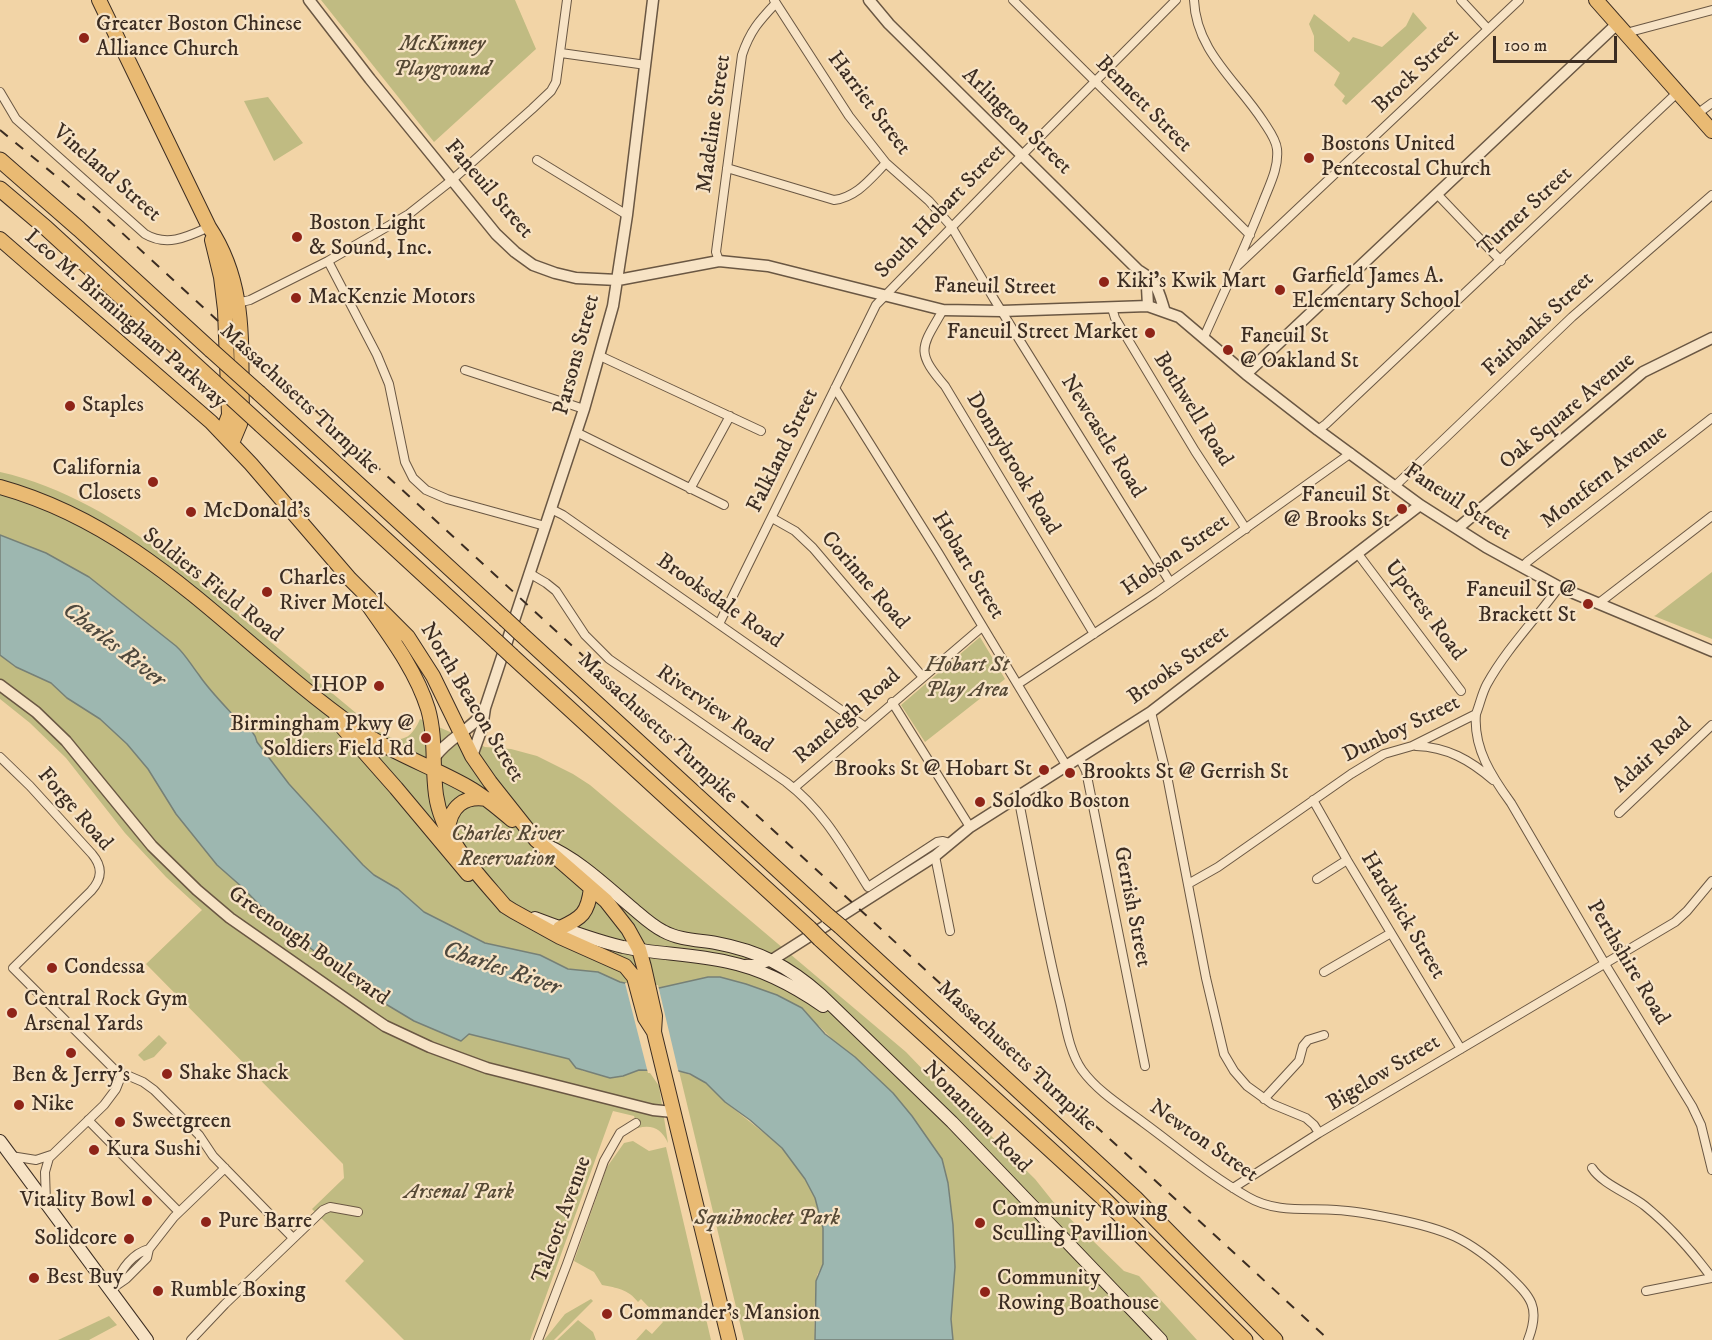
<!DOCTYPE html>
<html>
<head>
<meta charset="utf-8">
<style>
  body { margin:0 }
  #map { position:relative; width:1712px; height:1340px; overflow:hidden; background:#f2d4a6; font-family:"IM FELL DW Pica",serif }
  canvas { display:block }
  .scale { position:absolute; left:1493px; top:36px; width:124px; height:27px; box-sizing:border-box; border:3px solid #3c2d22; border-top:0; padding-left:8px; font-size:18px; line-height:21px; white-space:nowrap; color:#3c2d22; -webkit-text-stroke:4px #f7e3c5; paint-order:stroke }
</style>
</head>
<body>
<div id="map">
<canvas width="1712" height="1340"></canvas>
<div class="scale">100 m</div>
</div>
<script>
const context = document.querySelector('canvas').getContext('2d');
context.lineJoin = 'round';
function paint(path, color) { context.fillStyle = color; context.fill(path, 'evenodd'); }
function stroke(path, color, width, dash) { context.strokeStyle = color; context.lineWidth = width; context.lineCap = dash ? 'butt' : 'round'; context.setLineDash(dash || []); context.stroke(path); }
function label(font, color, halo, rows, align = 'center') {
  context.font = font + ' "IM FELL DW Pica",serif'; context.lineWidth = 4.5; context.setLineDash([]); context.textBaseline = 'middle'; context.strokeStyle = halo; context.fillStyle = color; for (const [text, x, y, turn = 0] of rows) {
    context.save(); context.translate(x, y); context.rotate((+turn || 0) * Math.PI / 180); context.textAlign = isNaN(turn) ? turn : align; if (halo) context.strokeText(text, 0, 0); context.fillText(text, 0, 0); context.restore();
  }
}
const green = new Path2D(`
  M321 0H515L536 49 434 142Z
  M1413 12 1427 28 1346 105 1342 101 1345 96 1334 85 1340 73 1314 51V36L1309 24 1314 14 1349 42 1353 37 1382 47 1406 26Z
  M268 97 303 143 274 161 244 101Z
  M0 472C63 486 120 521 171 559L374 728C395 743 409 745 420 719L485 747 511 749 537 756 573 774 590 785 906 1052 956 1104 976 1121 1035 1179 1055 1204 1124 1271 1139 1276 1197 1340H953L951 1319 955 1267 953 1225 948 1183 942 1159 912 1116 892 1093 868 1068 834 1041 819 1026 708 977 659 988 643 987 620 982 598 972 568 969 540 955 485 943 424 912 398 889 374 875 363 865 289 784 256 742C255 730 244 726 236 718 224 705 209 690 199 675 191 665 186 655 176 646L89 577 46 553 0 535Z
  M1712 572V639L1654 616 1656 615Z
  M980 637 1005 679 925 742 901 705Z
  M0 655 25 671 43 678 51 683 67 698 100 719 127 744 148 769 176 814 217 865 242 887 282 928 341 970 347 975 349 982 414 1021 461 1041 469 1034 569 1059 583 1071 623 1076 639 1070H648L659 1086 668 1143C662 1129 652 1124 638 1128L634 1116 613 1111 530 1340H404L345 1281 364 1261 312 1209 344 1178 343 1164 146 964 202 910 166 877 125 833 66 758 30 723 0 699Z
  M159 1035 167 1043 154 1057 144 1061 138 1055Z
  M679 1071 698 1078 706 1083 725 1102 769 1137 782 1148 805 1179 815 1198 823 1228 824 1249 823 1264 817 1275 814 1313 815 1340H744Z
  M633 1141 649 1151 666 1147 711 1340H636L646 1329 652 1334 663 1322 641 1299 638 1302C628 1289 617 1288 602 1285L594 1272 574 1261 607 1167 624 1143Z
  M591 1299 593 1301 554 1340H544L565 1314Z
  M109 1316 117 1325 89 1340H58Z
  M578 1320 593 1332 596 1340H557Z`);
const water = new Path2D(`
  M0 535 46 553 89 577 176 646C186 655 191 665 199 675 209 690 224 705 236 718 244 726 255 730 257 742L289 784 363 865 374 875 398 889 424 912 485 943 540 955 568 969 598 972 620 982 643 987 659 988 708 977H720L746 984 777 995 802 1008 825 1034 855 1057 893 1093 912 1116 942 1159 948 1183 953 1225 955 1267 951 1319 953 1340H815L816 1281 823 1264V1228L815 1198 805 1179 782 1148 750 1120 725 1102 706 1083 690 1074 679 1071 639 1070 623 1076 610 1078 576 1068 569 1059 469 1034 461 1041 414 1021 349 982 347 975 341 970 282 928 242 887 217 865 176 814 148 769 127 744 100 719 67 698 51 683 16 667 0 655Z`);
const pier = new Path2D(`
  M632 981 643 984 658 985 679 1074 648 1073 625 983Z`);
const minor = new Path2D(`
  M774 0 849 116 886 163 929 201 951 226 994 299 1170 582
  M1013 0 1250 235
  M1194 0C1196 51 1237 81 1263 121 1268 129 1276 139 1277 149 1279 168 1269 186 1263 202 1245 248 1224 292 1204 337
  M1461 0 1487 28
  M1626 33 1712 10
  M561 53 646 65
  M0 92 16 119 145 234C167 247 187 237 209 227
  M1697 114 1712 103
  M537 160 627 215
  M727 168 834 200C857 197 870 179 886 163
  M1437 194 1501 261
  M328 261 377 355 389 384 405 462 413 478 426 490 447 499 545 526
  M719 261 716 252 742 55C750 31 759 21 776 3
  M1235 268 1519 0
  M233 304 250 300 328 261 409 214 452 180 532 109 551 91 556 82 567 0
  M1112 308 1115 318 1195 451 1246 529
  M943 310C921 348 915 351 945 386L1094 634
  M600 356 761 431
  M465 370 584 409
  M835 388 939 554 1066 765
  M1318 430 1326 424 1678 92
  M576 432 724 505
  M1395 486 1572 317 1712 195
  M690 489 730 416
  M551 509 563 515 864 726
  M772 518 795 531 813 548 922 676
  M1358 554 1461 691
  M1522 567 1527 562 1712 418
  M529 573 546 583 556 591 585 635 609 659 786 782C824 811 843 847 868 887L937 842 943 841 950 843
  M1599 603 1712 516
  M719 624 876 305 1022 155 1176 0
  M1018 684 1154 594 1351 453
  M892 702 970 827
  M1151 712 1168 781 1206 978 1224 1054 1234 1071 1247 1086 1272 1104 1306 1118 1314 1125 1319 1133
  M1476 714C1473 748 1492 777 1511 803L1608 969 1692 1106 1701 1125 1712 1170
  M1416 746C1447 747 1470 760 1493 780
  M0 757 30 786 92 854C103 867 102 879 91 891L13 968 115 1070 143 1082 154 1090 199 1135 213 1156 293 1238
  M1079 757 1086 771 1145 1066
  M794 788 982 627
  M1018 796C1031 863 1043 930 1059 997 1065 1020 1068 1050 1082 1070 1098 1092 1123 1107 1144 1123 1178 1148 1211 1176 1248 1197 1275 1213 1307 1208 1336 1210 1356 1211 1376 1215 1395 1219 1445 1229 1468 1238 1507 1274 1531 1297 1541 1307 1528 1340
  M1313 800 1347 860 1461 1049
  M1619 813 1712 725
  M935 856 950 931
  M1317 879 1347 860
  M1188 884 1218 867 1351 774 1384 754 1412 746 1476 714C1480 704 1482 693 1487 684 1507 648 1536 619 1559 587
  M1324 972 1391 933
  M1264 1099 1299 1061 1303 1046 1308 1040 1324 1035
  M88 1120 179 1212
  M11 1156 36 1160 51 1155
  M1592 1168C1602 1184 1630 1194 1645 1206 1671 1227 1692 1251 1712 1278
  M1233 1188 1319 1133 1675 922 1687 911 1712 881
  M46 1203 45 1172 49 1158 104 1105 116 1089 122 1074
  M116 1284C121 1269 133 1253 149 1249
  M110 1290 126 1279 147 1258 149 1249 174 1217 225 1168
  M1646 1291 1712 1278
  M191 1340 225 1304 323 1210 330 1207 358 1212
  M538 1340 567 1264 604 1161 620 1133 636 1123`);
const tertiary = new Path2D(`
  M309 0 370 79 496 234 515 252 533 265 555 273 576 278 618 280 719 261 768 266 943 310 1002 311 1148 306 1179 317 1246 374 1318 430 1420 505 1486 547 1559 587 1712 651
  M869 0 889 24 1138 270C1158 282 1158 290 1165 312
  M1138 270 1147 287 1148 306
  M1246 374 1617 24
  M1458 528 1643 372 1712 338
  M0 685 36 712 66 741 152 846 197 890 230 918 366 1013 385 1026 430 1047 487 1068 653 1110 673 1112
  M472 756 482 728 485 708 584 409 613 306 627 215 653 0
  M435 757C449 737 473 729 484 711
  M746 965H756L772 960 935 856 970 827 1151 712 1420 505`);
const secondary = new Path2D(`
  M546 845C578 859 604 884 630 906 641 915 651 925 663 931 679 940 699 940 716 943 759 951 788 966 821 995L952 1122 1161 1340
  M535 918C564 929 593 940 623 947 657 954 693 954 728 962 762 969 794 986 823 1006
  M0 1141 147 1340`);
const primary = new Path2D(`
  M99 0 209 227C248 286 240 345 242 412L240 424 232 443
  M1596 0 1712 131
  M0 239 211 422 251 464 350 579 408 637 433 676 472 756 490 782 536 840 606 901 628 929 639 949 644 967 655 1016 654 1032
  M212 240 221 277 225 310 229 415 222 433
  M0 487C148 528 236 643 356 728 391 753 431 766 468 787 484 796 498 808 512 820
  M366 602C389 635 416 670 428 709 436 737 432 766 436 795 442 839 478 874 505 906L513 911 560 937 625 966 634 977 645 1018 654 1032 729 1340
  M336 720 396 788 468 874
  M448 830C450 807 464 795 487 799
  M560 928C582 918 588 913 591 888`);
const motorway = new Path2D(`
  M0 160 79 229 211 350
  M0 189 46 228 213 381
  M259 393 505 619
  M261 425 497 642
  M520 633 828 916
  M512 656 809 928
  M840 926 1135 1198 1275 1340
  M820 939 1101 1196 1245 1340`);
const rail = new Path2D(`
  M0 130 96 209 1329 1340`);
const motorwayBridge = new Path2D(`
  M211 350 259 393
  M213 381 261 425
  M505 619 520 633
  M497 642 512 656
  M828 916 840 926
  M809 928 820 939`);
const markers = [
  [84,38,6,"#8f2418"],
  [1309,158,6,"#8f2418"],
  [297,237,6,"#8f2418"],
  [1104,282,6,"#8f2418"],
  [1280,290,6,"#8f2418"],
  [296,298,6,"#8f2418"],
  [1150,333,6,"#8f2418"],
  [1228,350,6,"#8f2418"],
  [70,406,6,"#8f2418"],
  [153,482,6,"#8f2418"],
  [1402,509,6,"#8f2418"],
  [191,512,6,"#8f2418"],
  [267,592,6,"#8f2418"],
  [1588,604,6,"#8f2418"],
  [379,686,6,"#8f2418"],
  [426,738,6,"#8f2418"],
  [1044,770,6,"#8f2418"],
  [1070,773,6,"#8f2418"],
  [980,802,6,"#8f2418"],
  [52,968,6,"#8f2418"],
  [12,1013,6,"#8f2418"],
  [71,1053,6,"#8f2418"],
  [167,1074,6,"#8f2418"],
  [19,1105,6,"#8f2418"],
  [120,1122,6,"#8f2418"],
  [94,1150,6,"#8f2418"],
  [147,1201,6,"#8f2418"],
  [206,1222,6,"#8f2418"],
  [980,1223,6,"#8f2418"],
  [129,1239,6,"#8f2418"],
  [34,1278,6,"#8f2418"],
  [158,1291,6,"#8f2418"],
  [985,1292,6,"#8f2418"],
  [607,1314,6,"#8f2418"]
];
const poiNames = [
  ["Greater Boston Chinese",96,25],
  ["Alliance Church",96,50],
  ["Bostons United",1321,145],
  ["Pentecostal Church",1321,170],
  ["Boston Light",309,224],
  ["& Sound, Inc.",309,249],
  ["Garfield James A.",1292,277],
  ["Elementary School",1292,302],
  ["Kiki's Kwik Mart",1116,282],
  ["MacKenzie Motors",308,298],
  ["Faneuil Street Market",1138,333,"right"],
  ["Faneuil St",1240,337],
  ["@ Oakland St",1240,362],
  ["Staples",82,406],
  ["California",141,469,"right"],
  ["Closets",141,494,"right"],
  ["Faneuil St",1390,496,"right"],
  ["@ Brooks St",1390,521,"right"],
  ["McDonald's",203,512],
  ["Charles",279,579],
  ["River Motel",279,604],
  ["Faneuil St @",1576,591,"right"],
  ["Brackett St",1576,616,"right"],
  ["IHOP",367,686,"right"],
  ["Birmingham Pkwy @",414,725,"right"],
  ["Soldiers Field Rd",414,750,"right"],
  ["Brooks St @ Hobart St",1032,770,"right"],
  ["Brookts St @ Gerrish St",1082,773],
  ["Solodko Boston",992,802],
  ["Condessa",64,968],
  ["Central Rock Gym",24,1000],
  ["Arsenal Yards",24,1025],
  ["Shake Shack",179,1074],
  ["Ben & Jerry's",71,1076,"center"],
  ["Nike",31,1105],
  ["Sweetgreen",132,1122],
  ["Kura Sushi",106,1150],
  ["Vitality Bowl",135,1201,"right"],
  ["Community Rowing",992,1210],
  ["Sculling Pavillion",992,1235],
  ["Pure Barre",218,1222],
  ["Solidcore",117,1239,"right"],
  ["Best Buy",46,1278],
  ["Community",997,1279],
  ["Rowing Boathouse",997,1304],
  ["Rumble Boxing",170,1291],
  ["Commander's Mansion",619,1314]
];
const parkNames = [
  ["McKinney",442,45],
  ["Playground",442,70],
  ["Hobart St",967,666],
  ["Play Area",967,691],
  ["Charles River",507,835],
  ["Reservation",507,860],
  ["Arsenal Park",459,1193],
  ["Squibnocket Park",767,1219]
];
const streetNames = [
  ["Brock Street",1417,72,-44],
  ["Harriet Street",868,104,53],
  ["Bennett Street",1143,105,45],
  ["Arlington Street",1016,122,44],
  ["Madeline Street",715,124,-82],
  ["Vineland Street",106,174,41],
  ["Faneuil Street",488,190,49],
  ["South Hobart Street",941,212,-46],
  ["Turner Street",1526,212,-43],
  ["Faneuil Street",995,288,1],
  ["Leo M. Birmingham Parkway",125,320,41],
  ["Fairbanks Street",1539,325,-43],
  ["Parsons Street",578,355,-75],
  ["Massachusetts Turnpike",299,400,43],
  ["Bothwell Road",1192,410,58],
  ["Oak Square Avenue",1568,412,-40],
  ["Newcastle Road",1102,437,58],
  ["Falkland Street",784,451,-64],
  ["Donnybrook Road",1012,464,59],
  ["Montfern Avenue",1605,478,-38],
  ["Faneuil Street",1457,503,33],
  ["Hobson Street",1176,556,-35],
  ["Hobart Street",967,566,59],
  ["Corinne Road",864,581,49],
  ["Soldiers Field Road",212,586,38],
  ["Brooksdale Road",719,602,35],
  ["Upcrest Road",1424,611,53],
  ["Brooks Street",1179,666,-36],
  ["North Beacon Street",471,703,59],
  ["Riverview Road",714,710,35],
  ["Ranelegh Road",848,717,-41],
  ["Massachusetts Turnpike",657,729,43],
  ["Dunboy Street",1402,730,-26],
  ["Adair Road",1653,756,-43],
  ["Forge Road",74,810,49],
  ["Gerrish Street",1131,907,79],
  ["Hardwick Street",1402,916,59],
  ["Greenough Boulevard",308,947,35],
  ["Perthshire Road",1627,963,59],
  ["Massachusetts Turnpike",1016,1057,43],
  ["Bigelow Street",1384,1074,-31],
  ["Nonantum Road",976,1118,46],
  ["Newton Street",1203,1142,35],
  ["Talcott Avenue",563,1220,-70]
];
const waterNames = [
  ["Charles River",113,646,38],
  ["Charles River",501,970,19]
];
paint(green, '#c0bb82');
paint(water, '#9db7b0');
stroke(water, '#768077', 1.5);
paint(pier, '#f2d4a6');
stroke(minor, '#6a5743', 10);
stroke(tertiary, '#6a5743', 13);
stroke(secondary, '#3c2d22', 14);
stroke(primary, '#3c2d22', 16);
stroke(motorway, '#3c2d22', 17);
stroke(minor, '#f7e3c5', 8);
stroke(tertiary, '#f7e3c5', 10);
stroke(secondary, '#f7e3c5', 12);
stroke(primary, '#e9ba73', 14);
stroke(motorway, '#e9ba73', 15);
stroke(rail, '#3c2d22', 2, [10, 10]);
stroke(motorwayBridge, '#3c2d22', 17, []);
stroke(motorwayBridge, '#e9ba73', 15);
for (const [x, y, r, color] of markers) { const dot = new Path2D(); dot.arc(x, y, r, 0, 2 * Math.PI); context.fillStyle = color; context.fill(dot); stroke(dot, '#f7e3c5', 2); }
label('22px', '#3c2d22', '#f7e3c5', poiNames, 'left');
label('italic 22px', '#564935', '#f7e3c5', parkNames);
label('22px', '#3c2d22', '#f7e3c5', streetNames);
label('italic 24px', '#4f493e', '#f7e3c5', waterNames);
</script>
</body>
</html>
